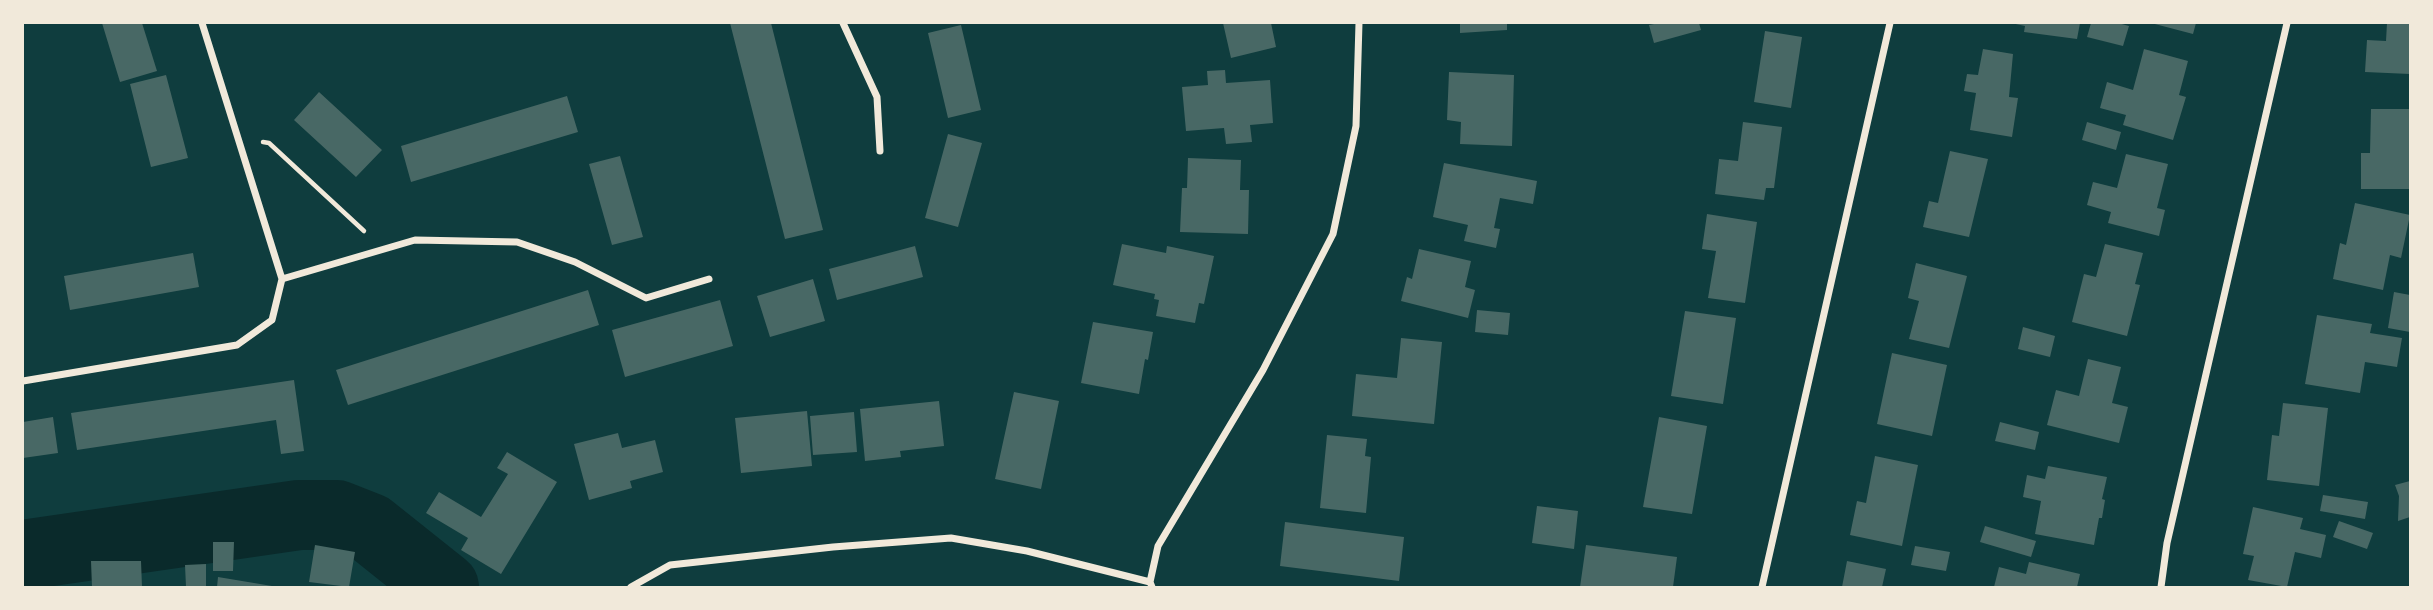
<!DOCTYPE html>
<html>
<head>
<meta charset="utf-8">
<style>
  body { margin:0 }
  #map { position:relative; width:2433px; height:610px; overflow:hidden; background:#0f3d3e; font-family:Figtree,sans-serif }
  canvas { display:block }
  .frame { position:absolute; inset:0; border:24px solid #f1e9da; pointer-events:none }
</style>
</head>
<body>
<div id="map">
<canvas width="2433" height="610"></canvas>
<div class="frame"></div>
</div>
<script>
const context = document.querySelector('canvas').getContext('2d');
context.lineJoin = 'round';
function stroke(path, color, width, dash) { context.strokeStyle = color; context.lineWidth = width; context.lineCap = dash ? 'butt' : 'round'; context.setLineDash(dash || []); context.stroke(path); }
function paint(path, color) { context.fillStyle = color; context.fill(path, 'evenodd'); }
const river = new Path2D(`
  M23 555 299 515H337L370 528 444 587`);
const building = new Path2D(`
  M102 23H142L157 71 120 82Z
  M730 23H771L823 230 785 239Z
  M1223 23H1271L1276 47 1231 58Z
  M1460 23H1507V30L1460 33Z
  M1659 23H1699L1701 30 1654 43 1649 25Z
  M2011 23H2080L2077 39 2024 32 2025 26Z
  M2091 23H2118L2129 26 2123 46 2087 37Z
  M2151 23H2196L2193 34Z
  M2387 23H2410V74L2365 72 2367 40 2386 41Z
  M961 25 981 110 948 118 928 33Z
  M1765 31 1802 37 1791 108 1754 102Z
  M1983 49 2013 54 2009 97 2018 98 2012 137 1970 130 1976 93 1964 91 1967 74 1978 75Z
  M2144 49 2188 61 2179 95 2186 97 2173 140 2123 125 2126 115 2100 108 2107 82 2133 90Z
  M1225 70 1226 83 1270 80 1273 123 1250 125 1252 142 1226 144 1224 128 1186 131 1182 87 1208 85 1207 71Z
  M1449 72 1514 75 1512 146 1460 144 1461 122 1447 120Z
  M166 75 188 158 151 167 130 84Z
  M319 92 382 150 356 177 294 120Z
  M567 96 578 132 411 182 401 146Z
  M2371 109H2410V189H2361V153H2370Z
  M1743 122 1782 127 1774 188H1766L1764 200 1715 194 1719 159 1738 161Z
  M2087 122 2121 132 2116 150 2082 140Z
  M948 134 982 143 958 227 925 218Z
  M1950 151 1988 159 1969 237 1923 227 1929 201 1938 203Z
  M2126 154 2168 164 2157 208 2165 210 2159 236 2108 223 2111 212 2087 205 2093 182 2117 188Z
  M620 156 643 237 612 245 589 164Z
  M1188 158 1241 160 1240 190H1249L1248 234 1180 232 1182 188H1187Z
  M1444 163 1537 181 1533 204 1500 198 1494 228 1500 229 1496 248 1464 241 1468 225 1433 217Z
  M2355 203 2410 215 2401 258 2390 255 2383 290 2333 279 2340 243 2346 245Z
  M1707 214 1757 222 1745 303 1708 298 1716 251 1702 249Z
  M1122 244 1166 253 1167 246 1214 256 1204 304 1199 303 1195 323 1156 316 1159 300 1154 299 1155 294 1113 285Z
  M2105 244 2143 253 2135 284 2140 285 2127 336 2072 322 2084 274 2096 277Z
  M915 246 923 277 837 300 829 269Z
  M1419 249 1471 261 1465 287 1475 290 1468 318 1401 301 1407 277 1412 279Z
  M193 253 199 287 70 310 64 276Z
  M1916 263 1967 276 1949 348 1909 339 1919 301 1908 298Z
  M813 279 825 321 770 337 757 296Z
  M588 290 599 325 348 405 336 370Z
  M2394 292 2410 295V332L2388 328Z
  M720 300 733 346 625 377 612 330Z
  M1477 310 1510 313 1508 335 1475 332Z
  M1685 311 1736 318 1723 404 1671 396Z
  M2317 315 2372 324 2370 333 2402 338 2397 367 2365 362 2360 393 2305 384Z
  M1093 322 1153 332 1148 360 1145 359 1139 394 1081 383Z
  M2023 327 2055 336 2050 357 2018 349Z
  M1401 338 1442 342 1434 424 1352 416 1356 374 1397 378Z
  M1892 353 1947 365 1932 436 1877 424Z
  M2088 359 2121 367 2112 403 2128 407 2119 443 2047 425 2056 390 2079 396Z
  M294 380 304 451 281 454 276 420 77 450 71 413Z
  M1014 392 1059 401 1041 489 995 479Z
  M939 401 944 446 900 451 901 457 865 461 860 409Z
  M2283 403 2328 408 2319 486 2267 480 2272 435 2279 436Z
  M807 411 812 466 741 473 735 418Z
  M854 412 857 452 813 455 810 416Z
  M53 417 58 453 23 458V422Z
  M1659 417 1707 426 1692 514 1643 507Z
  M2000 422 2039 432 2035 450 1995 441Z
  M618 433 622 448 655 440 663 472 630 481 632 488 589 500 574 444Z
  M1327 435 1367 439 1365 456 1371 457 1366 513 1320 508Z
  M507 452 557 482 501 574 461 550 468 538 426 513 439 492 481 517 508 474 497 468Z
  M1875 456 1918 465 1902 546 1850 535 1857 501 1866 503Z
  M2048 466 2107 477 2102 499 2105 500 2102 518H2099L2094 545 2035 534 2041 501 2023 497 2027 475 2045 479Z
  M2410 481V517L2398 521 2399 496 2395 485Z
  M2323 495 2368 502 2365 519 2320 511Z
  M1537 506 1578 511 1574 549 1532 543Z
  M2253 507 2303 518 2300 529 2326 535 2321 558 2295 552 2287 587 2248 580 2254 556 2243 554Z
  M2339 521 2373 533 2367 549 2333 537Z
  M1285 522 1404 537 1399 581 1280 566Z
  M1985 526 2036 541 2031 557 1980 542Z
  M213 542H234L233 571H213Z
  M315 545 355 552 349 587 309 582Z
  M1586 545 1677 557 1673 587H1580Z
  M1915 546 1950 552 1946 571 1911 565Z
  M91 561H141L142 587H92Z
  M1847 561 1886 569 1882 587H1842Z
  M2029 562 2080 574 2077 587H1994L1999 567 2026 574Z
  M206 564V587H186L185 565Z
  M218 577 272 586V587H217Z`);
const path = new Path2D(`
  M263 142 269 143 364 231`);
const minor = new Path2D(`
  M843 23 877 97 880 151
  M282 279 415 240 517 242 575 262 646 298 709 279
  M23 381 237 345 272 320 282 279 202 23
  M631 587 670 565 833 547 951 538 1027 551 1150 582
  M1152 587 1150 582 1158 546 1263 370 1333 234 1356 126 1359 23
  M1762 587 1890 23
  M2161 587 2167 543 2287 23`);
stroke(river, '#0a2a2b', 70);
paint(building, '#486865');
stroke(path, '#f1e9da', 4.5);
stroke(minor, '#f1e9da', 7);
</script>
</body>
</html>
